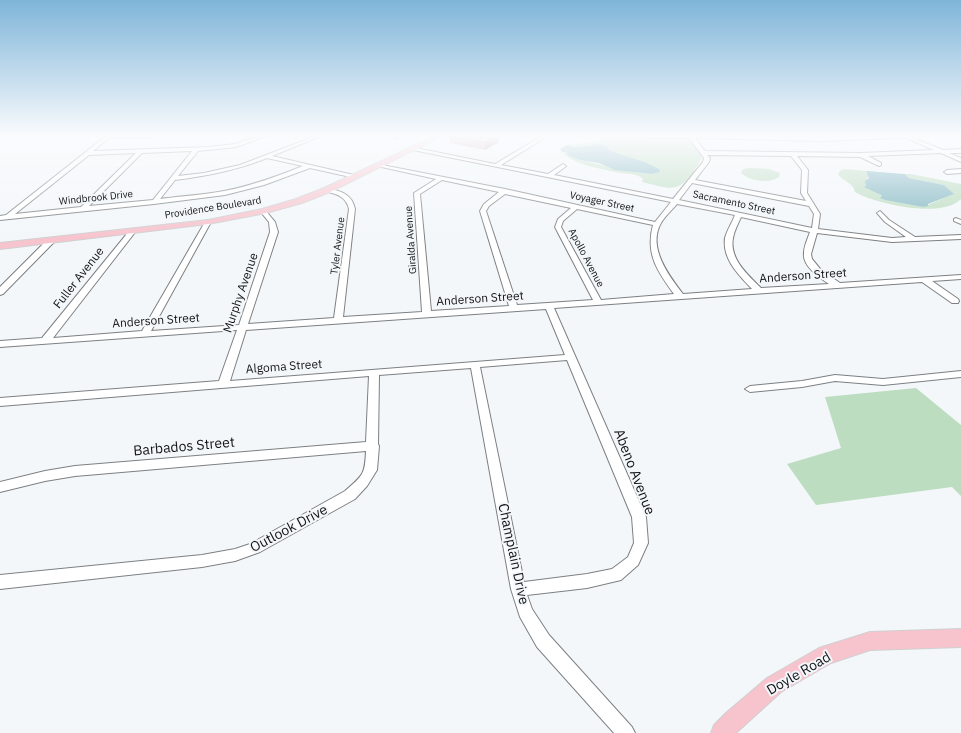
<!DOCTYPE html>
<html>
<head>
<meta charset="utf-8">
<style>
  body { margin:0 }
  canvas { display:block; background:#f3f7fa }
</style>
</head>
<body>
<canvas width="961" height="733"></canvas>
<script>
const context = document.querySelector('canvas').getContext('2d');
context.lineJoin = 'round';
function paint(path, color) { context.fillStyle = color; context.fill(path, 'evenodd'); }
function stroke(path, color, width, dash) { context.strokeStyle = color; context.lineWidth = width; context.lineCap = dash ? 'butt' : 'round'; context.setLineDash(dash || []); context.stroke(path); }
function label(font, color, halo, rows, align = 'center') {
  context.font = font + ' "IBM Plex Sans",sans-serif'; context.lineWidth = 4; context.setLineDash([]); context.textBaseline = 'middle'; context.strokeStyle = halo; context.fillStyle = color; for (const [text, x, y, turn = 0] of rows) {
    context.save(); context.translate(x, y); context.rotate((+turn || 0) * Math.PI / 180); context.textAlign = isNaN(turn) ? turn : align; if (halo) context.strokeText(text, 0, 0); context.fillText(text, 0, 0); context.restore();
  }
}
const green = new Path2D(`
  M605 136 686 139 690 140 702 156C700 163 696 167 693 173 677 195 665 187 642 182L643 179C637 173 628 174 620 173 603 169 573 165 562 152 569 153 574 159 581 160 606 166 629 173 654 174L659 169C646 163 632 159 618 154 610 150 605 144 596 144 587 144 578 147 569 147L566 145 597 142Z
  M750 168 769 169 780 173 779 177C768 184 750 181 741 173L743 169Z
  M844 169 879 172 880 173 866 172 869 176 866 180V186L882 196V199L923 207 953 194 944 185 909 178 905 174H911L961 184V199C942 219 876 204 855 192 853 182 843 182 838 174L840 171Z
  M916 388 961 425V496L952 487 816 505 787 464 841 448 825 397Z`);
const water = new Path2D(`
  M598 144 607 146 610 150 619 154 645 162 659 169 660 172 652 174 615 170 599 163 580 160 569 156 566 152H562L560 149 567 145 573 147Z
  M866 171 905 174 909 178 944 185 954 194 928 204V206L923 207 885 200 880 198 882 196 881 195 864 187 866 186 865 181 869 178Z`);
const minor = new Path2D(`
  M106 136H154L151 138H109L93 151 209 147 235 144 260 136H267L236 147 198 151 178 176 204 173 240 165 316 136H321L272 156 358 176 355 178 310 168 264 185 225 195 154 204 0 220V216L6 215ZM192 151 153 200 89 206 142 153ZM136 153 81 207 15 214 89 155ZM267 158 303 166C278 176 251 186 224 191 203 195 181 196 160 199L175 180C207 176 237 170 267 158Z
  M399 136H405L395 139V137Z
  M542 136H548L501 165 548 174 563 164 566 166 565 167 554 175 673 199 703 162 704 158 689 138H646L644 136 822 137 908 136 943 150 961 149V153H949L961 158V162L941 153 868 156 881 163V165L879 166 860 157 797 156 808 170 807 193 820 214 818 229 892 238 906 237 885 222 877 213 880 211 889 220 915 237 961 235V239L892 242 817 233 811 254 812 259 821 270 840 283 961 275V279L932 281 958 299 959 301 958 303H952L922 282 554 308 646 517 648 543 638 565 621 580 587 588 527 595 532 609 549 635 632 727 635 733H614L537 647 520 617 511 589 471 368 379 375 378 444 379 446 377 470 367 486 355 499 260 552 235 561 202 567 0 589V575L202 555 235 549 250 544 345 491C363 475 365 475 366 451L75 476 45 481 0 492V482L45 471 75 466 366 442 369 376 0 406V398L219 381 237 330 0 347V341L42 338 130 230H134L136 231 53 338 142 331 205 222 208 220 211 222 151 331 239 325 270 232 269 222 260 211 263 209 265 210 275 222 278 232 248 324 334 318 349 209C346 196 336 194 325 191L324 190 327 188C341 191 352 194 355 209L343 317 422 312 414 193 436 179 377 166V164L505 189 655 222 671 202 408 149 411 147 495 164ZM902 136 934 150 861 153 705 151 695 138 822 141 900 138ZM707 155 791 156 802 170 801 193 806 201 695 180 709 162 710 158ZM442 180 499 192 484 204 480 211 509 306 431 311 420 194ZM692 183 809 206 814 214 812 228 679 200ZM505 194 571 208 558 219 555 227 593 300 517 305 486 211 489 206ZM677 204 735 215C732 223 727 230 725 238 722 259 739 275 752 289L683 294C669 276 647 247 661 223 665 216 672 210 677 204ZM577 209 653 225C645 254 658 272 674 294L601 300 561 227 563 221ZM741 217 810 232C808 238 804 246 804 253 802 266 820 278 829 284L761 288C748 275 729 259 733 238 734 231 738 224 741 217ZM546 309 565 355 230 381 246 330ZM567 360 632 517 634 543 628 557 612 569 587 574 524 582 480 367Z
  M961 169V173L947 174 944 172 947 170Z
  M956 218 961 220V224L954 221V219Z
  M49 238H52L56 240 3 294 0 295V287Z
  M961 371V377L883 385 835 381 802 387 750 392 745 389 750 386 802 381 835 375 883 379Z`);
const major = new Path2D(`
  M435 136H442L330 192 302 203 266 213 208 224 0 249V243L208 220 262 209 296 199 324 188Z
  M961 629V647L870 650 831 663 781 692 736 733H711L714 725 726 713 767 678 819 648 870 632Z`);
const wall = new Path2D(`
  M449 136 499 142 485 150 450 143Z`);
const shadedWall = new Path2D(`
  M497 136H499V142L485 150V142Z`);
const building = new Path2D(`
  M449 136H497L485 142Z`);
const farStreetnames = [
  ["Windbrook Drive",96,198,-6],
  ["Voyager Street",602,202,12],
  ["Sacramento Street",734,203,12],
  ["Providence Boulevard",213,208,-9],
  ["Giralda Avenue",411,240,-94],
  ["Tyler Avenue",338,246,-83],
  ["Apollo Avenue",586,258,62]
];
const streetNames = [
  ["Anderson Street",803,276,-4],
  ["Fuller Avenue",79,278,-52],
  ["Murphy Avenue",241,293,-71],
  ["Anderson Street",480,299,-4],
  ["Anderson Street",156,321,-4],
  ["Algoma Street",284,367,-4]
];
const nearStreetnames = [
  ["Barbados Street",184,447,-5],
  ["Abeno Avenue",634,472,69],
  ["Outlook Drive",289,529,-28],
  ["Champlain Drive",513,554,78],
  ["Doyle Road",799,674,-30]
];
paint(green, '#bdddc1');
paint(water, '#83b7c2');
stroke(minor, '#7d8083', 2);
stroke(major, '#d0d0d0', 2);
paint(minor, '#fff');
paint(major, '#f7c4ce');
paint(wall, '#cea7b6');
paint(shadedWall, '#a88894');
paint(building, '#f0c2d4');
stroke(building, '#a88894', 1);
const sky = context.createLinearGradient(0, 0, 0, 238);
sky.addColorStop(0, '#7fb5d9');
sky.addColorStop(0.57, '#fafbfd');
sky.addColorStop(1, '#fafbfd00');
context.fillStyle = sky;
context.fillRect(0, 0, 961, 238);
label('10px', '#121314', '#f3f7fa', farStreetnames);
label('12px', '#121314', '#f3f7fa', streetNames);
label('14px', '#121314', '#f3f7fa', nearStreetnames);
</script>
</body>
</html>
